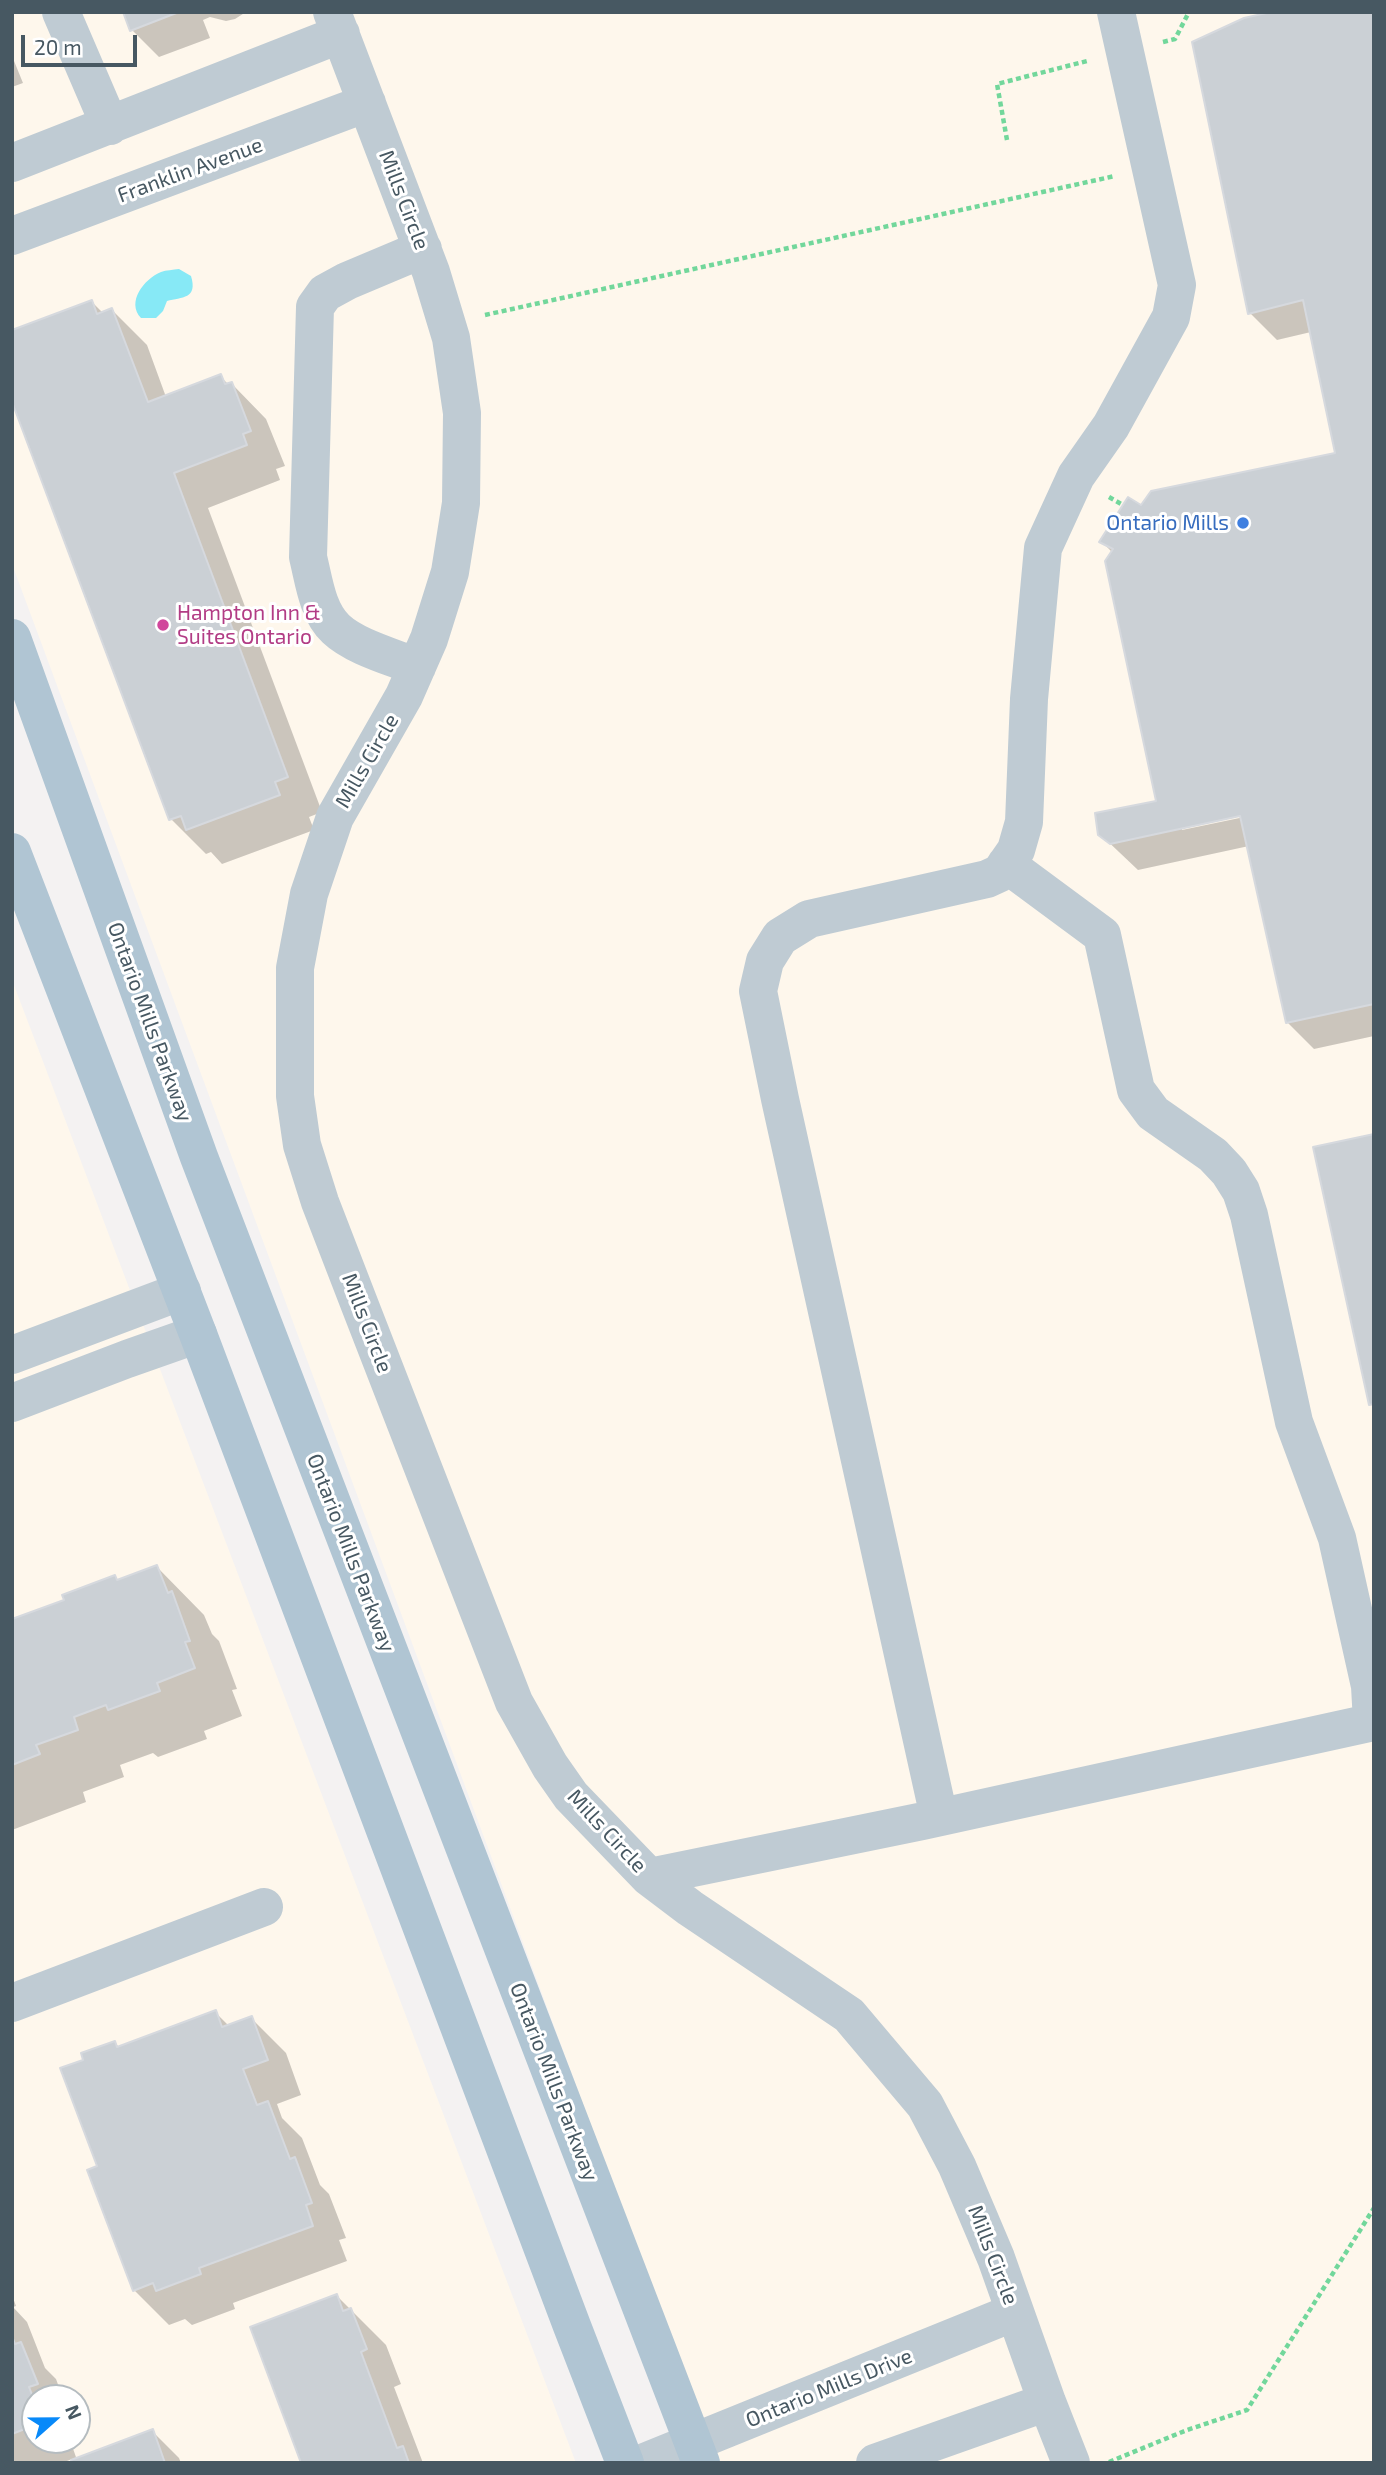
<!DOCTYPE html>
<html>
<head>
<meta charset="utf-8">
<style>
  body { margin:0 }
  #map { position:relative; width:1386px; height:2475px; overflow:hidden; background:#f4f2f2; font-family:"Exo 2",sans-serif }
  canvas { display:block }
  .frame { position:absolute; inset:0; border:14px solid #475862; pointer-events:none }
  .north { position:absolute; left:21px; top:2384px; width:70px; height:70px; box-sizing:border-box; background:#fff; border:2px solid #b5bcc0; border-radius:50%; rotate:69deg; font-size:19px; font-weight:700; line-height:28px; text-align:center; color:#475862 }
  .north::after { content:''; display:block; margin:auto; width:24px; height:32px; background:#0889f9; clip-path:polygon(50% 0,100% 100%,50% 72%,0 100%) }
  .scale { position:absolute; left:21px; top:35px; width:116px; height:32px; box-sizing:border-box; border:4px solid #475862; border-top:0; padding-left:9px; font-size:21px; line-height:24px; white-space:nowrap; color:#475862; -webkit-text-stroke:5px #fff; paint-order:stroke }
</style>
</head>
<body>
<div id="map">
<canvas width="1386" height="2475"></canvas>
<div class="frame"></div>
<div class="north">N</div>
<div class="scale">20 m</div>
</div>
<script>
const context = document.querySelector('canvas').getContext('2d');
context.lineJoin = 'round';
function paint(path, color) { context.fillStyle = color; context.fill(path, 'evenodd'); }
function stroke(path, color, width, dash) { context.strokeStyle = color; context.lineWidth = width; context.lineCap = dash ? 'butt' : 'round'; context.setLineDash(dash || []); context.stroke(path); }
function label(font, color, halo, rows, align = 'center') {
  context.font = font + ' "Exo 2",sans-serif'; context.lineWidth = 6; context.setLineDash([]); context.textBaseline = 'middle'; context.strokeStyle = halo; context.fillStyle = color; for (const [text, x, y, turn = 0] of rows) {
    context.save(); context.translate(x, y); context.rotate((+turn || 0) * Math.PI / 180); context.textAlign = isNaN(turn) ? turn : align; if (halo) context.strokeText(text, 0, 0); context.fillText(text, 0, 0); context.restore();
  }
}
const commercial = new Path2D(`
  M12 12H1374V2463H716L12 564Z
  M12 980 576 2463H12ZM35 2398H77V2440H35Z`);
const water = new Path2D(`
  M179 269 191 276C198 299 182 297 167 301L163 311 156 318H141C126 302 144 279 161 272 166 270 173 270 179 269Z`);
const shadow = new Path2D(`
  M125 12H246L235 19 226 21 210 17 203 20 210 38 159 57 132 30Z
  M1374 12V1036L1314 1049 1287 1022 1249 846 1138 870 1100 834 1158 802 1113 553 1102 542 1142 508 1337 455 1311 332 1277 340 1250 313ZM1249 812V816L1182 830V827Z
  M12 56 23 83 12 87Z
  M92 302 103 313 112 310 147 345 166 397 220 376 229 385 232 384 266 419 285 466 276 469 280 480 208 508 322 812 309 817 314 830 222 864 211 852 206 854 171 819 12 397Z
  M157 1567 204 1615 212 1634 219 1641 237 1689 232 1690 242 1716 204 1731 207 1739 158 1757 153 1753 120 1765 124 1777 83 1792 86 1802 12 1830V1621L67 1601 114 1577 118 1581Z
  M215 2012 229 2026 251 2018 286 2053 301 2095 277 2104 282 2118 302 2138 320 2185 329 2194 346 2238 339 2240 347 2261 233 2303 235 2309 192 2325 185 2319 169 2325 134 2290 99 2167 85 2061 115 2043 120 2048Z
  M12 2295 16 2306 13 2307 27 2322 45 2368 56 2379 63 2398H35V2440H70L77 2460 152 2431 179 2458 181 2463H74L72 2459 62 2463H12Z
  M337 2296 386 2345 401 2384 394 2387 423 2463H303Z`);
const building = new Path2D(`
  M123 12H179L130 31Z
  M1271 12H1374V1004L1286 1023 1240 816 1110 844 1098 835 1095 813 1156 801 1105 561 1113 549 1099 542 1128 497 1141 505 1151 491 1335 453 1303 300 1248 314 1192 42 1244 18Z
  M92 300 97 314 112 308 148 402 221 374 225 384 232 382 251 431 243 434 247 445 174 473 288 777 275 782 280 795 186 830 181 816 169 820 12 402V330Z
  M1374 1134V1404L1369 1405 1313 1147Z
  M157 1565 168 1593 172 1591 190 1641 185 1642 195 1668 157 1683 160 1691 108 1710 106 1705 74 1717 78 1730 36 1745 40 1754 12 1765V1619L64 1600 62 1595 115 1575 117 1580Z
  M216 2010 222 2027 252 2016 268 2060 243 2069 257 2105 268 2101 290 2159 295 2157 312 2203 306 2205 313 2226 199 2268 201 2274 156 2291 153 2283 133 2291 87 2170 97 2166 60 2068 83 2060 81 2053 115 2041 117 2047Z
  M337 2294 343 2311 351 2308 367 2349 361 2352 397 2448 403 2446 409 2463H301L250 2327Z
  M12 2336 15 2344 21 2342 38 2384 29 2387 35 2402V2425L12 2434Z
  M153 2429 165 2463H72L71 2460Z`);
const path = new Path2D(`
  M1163 42 1175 39 1189 12
  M1007 140 997 84 1087 61
  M485 315 1115 176
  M1109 497 1123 505
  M1109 2462 1187 2430 1247 2410 1374 2208`);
const minor = new Path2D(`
  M61 12 110 126
  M332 12 431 272 451 338 462 413 461 503 450 572 429 639 404 696 335 817 309 894 295 968V1096L302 1145 320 1202 359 1303 514 1702 550 1766 571 1796 649 1877 690 1908 849 2015 925 2105 957 2166 996 2258 1047 2402 1071 2463
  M12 163 341 34
  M12 236 367 103
  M417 667C393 657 355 647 336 629 317 611 314 581 308 557L315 307 325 293 347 281 423 249
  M1006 864 1102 935 1136 1090 1153 1113 1213 1155 1229 1172 1241 1191 1249 1215 1294 1422 1337 1538 1370 1686 1372 1722
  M12 1355 182 1291
  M12 1403 127 1359 198 1334
  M939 1817 780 1099 758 991 765 961 780 937 809 919 987 879 1000 873 1016 850 1024 822 1029 699 1043 548 1076 476 1111 426 1171 317 1177 285 1116 12
  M649 1877 923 1821 1374 1722
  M12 2003 264 1907
  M642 2463 1015 2312
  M875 2463 1047 2402`);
const major = new Path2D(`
  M12 638 199 1157 701 2463
  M12 852 198 1334 572 2326 625 2463`);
const markers = [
  [1243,523,7,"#3f7fe0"],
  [163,625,7,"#d1479c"]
];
const streetNames = [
  ["Franklin Avenue",190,170,-20],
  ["Mills Circle",404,200,69],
  ["Mills Circle",367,761,-60],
  ["Ontario Mills Parkway",150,1022,70],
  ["Mills Circle",367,1323,69],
  ["Ontario Mills Parkway",351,1553,69],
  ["Mills Circle",607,1831,47],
  ["Ontario Mills Parkway",554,2082,69],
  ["Mills Circle",993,2255,69],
  ["Ontario Mills Drive",829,2388,-22]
];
const shopNames = [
  ["Ontario Mills",1229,523]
];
const hotelNames = [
  ["Hampton Inn &",177,613],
  ["Suites Ontario",177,637]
];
paint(commercial, '#fef7ec');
paint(water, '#87e9f6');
paint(shadow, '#0003');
paint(building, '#cbd0d5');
stroke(building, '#d6d9de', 2);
stroke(path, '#72d79b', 4.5, [5, 3.5]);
stroke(minor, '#bfcbd3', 38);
stroke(major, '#b0c5d3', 38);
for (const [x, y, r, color] of markers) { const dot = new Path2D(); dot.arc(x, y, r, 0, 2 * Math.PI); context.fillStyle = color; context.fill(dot); stroke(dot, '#fff', 2.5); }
label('21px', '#475862', '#fff', streetNames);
label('21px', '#366cbe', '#fff', shopNames, 'right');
label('21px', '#b23c85', '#fff', hotelNames, 'left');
</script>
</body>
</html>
